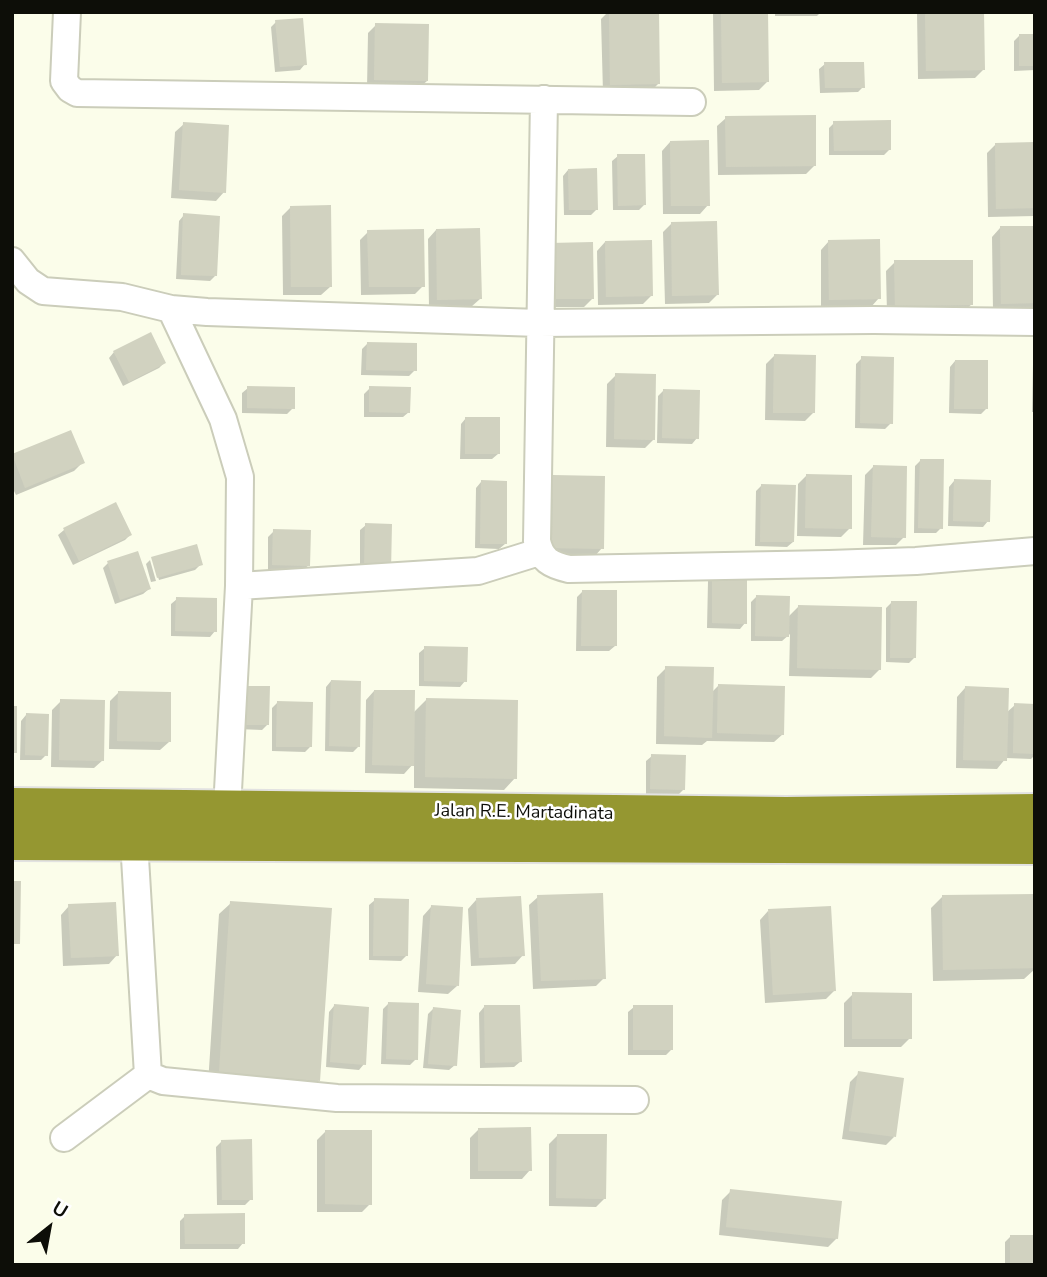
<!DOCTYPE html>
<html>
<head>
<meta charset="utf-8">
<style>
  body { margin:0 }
  #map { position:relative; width:1047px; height:1277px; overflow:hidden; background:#fbfdea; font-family:"Nunito Sans",sans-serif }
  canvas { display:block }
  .frame { position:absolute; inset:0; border:14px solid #0d0e08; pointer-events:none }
  .north { position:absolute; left:14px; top:1193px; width:70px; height:70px; -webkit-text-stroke:5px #fff; paint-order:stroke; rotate:31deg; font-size:19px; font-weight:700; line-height:28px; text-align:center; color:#0d0e08 }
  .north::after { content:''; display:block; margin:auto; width:24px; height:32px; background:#0d0e08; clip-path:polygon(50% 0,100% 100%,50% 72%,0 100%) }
</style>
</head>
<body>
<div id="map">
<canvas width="1047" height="1277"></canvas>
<div class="frame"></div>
<div class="north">U</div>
</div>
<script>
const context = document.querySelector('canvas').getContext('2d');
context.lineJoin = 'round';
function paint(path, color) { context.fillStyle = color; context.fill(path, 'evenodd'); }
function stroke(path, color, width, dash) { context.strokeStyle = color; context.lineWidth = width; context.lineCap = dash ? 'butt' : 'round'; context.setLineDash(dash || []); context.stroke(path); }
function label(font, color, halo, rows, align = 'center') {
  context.font = font + ' "Nunito Sans",sans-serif'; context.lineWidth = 5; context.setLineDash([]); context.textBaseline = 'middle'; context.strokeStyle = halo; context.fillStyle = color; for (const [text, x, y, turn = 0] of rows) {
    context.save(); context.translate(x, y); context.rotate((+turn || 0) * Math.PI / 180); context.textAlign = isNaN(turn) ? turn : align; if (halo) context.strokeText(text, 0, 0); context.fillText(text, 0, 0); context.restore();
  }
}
const shadow = new Path2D(`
  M608 12H657L659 83 650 92 603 93 601 19Z
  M713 12H766L767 82 759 90 714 91Z
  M775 12H821L817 16H775Z
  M917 12H982L983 70 975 78 918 79Z
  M276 22 305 64 300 70 275 72 271 27Z
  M376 25 427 81 418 89 367 88 368 33Z
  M1035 35V70L1014 71V41L1019 36Z
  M825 64 863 87 858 92 820 93 819 69Z
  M726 118 815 165 806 174 718 175 717 126Z
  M834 123 890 149 884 155H829V128Z
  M184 124 224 192 216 201 171 198 175 132Z
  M670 142 708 205 700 214H663L662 151Z
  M996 144H1035V216L988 217 987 153Z
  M618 156 644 205 639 210H613L612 161Z
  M568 170 597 209 591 215H564L563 176Z
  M291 207 330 287 321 295H283L282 216Z
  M184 215 215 276 210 281 176 279 179 221Z
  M672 223 717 295 709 303 665 304 663 232Z
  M1000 228H1035V311L993 312 992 237Z
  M436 230 480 299 471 307 429 308 428 239Z
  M368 232 423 286 415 294 361 295 360 240Z
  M829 241 879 298 871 307 821 308V250Z
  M605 242 651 296 643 304 598 305 597 251Z
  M551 244 593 298 584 307H543Z
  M895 262 972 304 963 312 887 314 886 271Z
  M367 344 415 370 409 376 361 375 362 349Z
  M114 352 164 363 159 368 123 386 109 358Z
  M774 356 813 413 805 421 765 420 766 364Z
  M862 358 891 423 885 429 855 428 856 364Z
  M955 361 986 409 981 414 949 413 950 367Z
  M1035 362V412H1032L1033 364Z
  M616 375 654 439 645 448 606 447 607 384Z
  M248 388 293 408 287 414 242 413V393Z
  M370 388 409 412 403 417H364V394Z
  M663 391 697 438 692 444 657 443 658 396Z
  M466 418 498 454 492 459H460L461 424Z
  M70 432 83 462 74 471 16 495 12 487V456Z
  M920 461 941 528 936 533H914L915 466Z
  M873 467 904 537 896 545H863L865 475Z
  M553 476 602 548 594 557 544 555 545 485Z
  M806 476 850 528 841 537 797 536 798 484Z
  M954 481 988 521 983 527 948 526 949 487Z
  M481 482 505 544 499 549 475 548 476 488Z
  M761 486 793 542 787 547 755 546 756 491Z
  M115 504 130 535 125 540 73 565 58 535 64 530Z
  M366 525 390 526 360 575V530Z
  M274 531 309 565 303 570H268V537Z
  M152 558 201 564 195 570 159 580Z
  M150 560 156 581 151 582 146 564Z
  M108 563 149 589 143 594 115 604 103 568Z
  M713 576 745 623 740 629 707 628 708 581Z
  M583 591 615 646 609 651H576L577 597Z
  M757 596 788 617 799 606 880 669 871 678 789 676 790 634 782 641H751V602Z
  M177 599 215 631 210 637 171 636V604Z
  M892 602 914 658 909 663 886 662V608Z
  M425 648 465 681 460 687 419 686V653Z
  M666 668 711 693 718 686 783 734 774 742 707 741 702 745 656 744 657 677Z
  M331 681 358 747 353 752 325 751 326 687Z
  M268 688V724L262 730 237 729Z
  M965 688 1006 713 1015 705 1035 706V755L1031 759 1006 758 997 769 956 768 957 697Z
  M374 691 413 713 427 699 515 778 504 790 414 788V763L404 774 365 773 366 700Z
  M118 693 169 742 160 750 109 749 110 701Z
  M61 701 103 760 94 768 51 767 52 710Z
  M277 703 310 747 305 752 272 751V708Z
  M26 715 46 755 41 760H20L21 721Z
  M652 756 684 789 678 795 646 794V761Z
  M943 896 1035 926V969L1024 979 933 981 931 908Z
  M538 897 604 978 596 986 533 989 529 905Z
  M375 900 407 955 401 961 369 960V905Z
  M476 900 523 955 515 964 471 966 468 909Z
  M231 903 319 1080 307 1091 208 1084 219 914Z
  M69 906 117 955 109 964 63 966 61 915Z
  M431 907 457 986 448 994 418 992 423 916Z
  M768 911 834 991 826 999 765 1003 760 920Z
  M853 994 910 1038 901 1047H844V1003Z
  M388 1004 416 1059 410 1065 381 1064 383 1009Z
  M334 1006 364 1064 359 1070 326 1067 329 1012Z
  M484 1007 520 1062 514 1067 480 1068 479 1013Z
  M634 1007 671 1050 666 1055H628V1012Z
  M433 1009 455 1065 449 1070 423 1068 428 1014Z
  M859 1073 894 1137 886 1145 842 1139 850 1082Z
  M478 1130 530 1170 522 1179H470V1138Z
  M325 1132 370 1204 362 1212H317V1140Z
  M557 1136 605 1198 596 1207 549 1206V1144Z
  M222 1141 251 1199 245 1205H217L216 1147Z
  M731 1191 837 1238 828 1247 719 1235 722 1200Z
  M185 1216 243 1243 238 1249H180V1221Z
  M1010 1237 1035 1265H1005V1242Z`);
const building = new Path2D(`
  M609 12H659L660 84 610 85Z
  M721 12H768L769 82 722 83Z
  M925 12H984L985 70 926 71Z
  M303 18 307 65 280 67 275 20Z
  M375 23 429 24 428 81 374 80Z
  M1019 34H1035V66H1019Z
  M824 62H864L865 88H825Z
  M816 115V166L726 167 725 116Z
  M891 120V150L834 151 833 121Z
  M183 122 229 125 226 193 179 190Z
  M709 140 710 206H671L670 141Z
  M1035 142V208L996 209 995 143Z
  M617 154H645L646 205 618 206Z
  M597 168 598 210H569L568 169Z
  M331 205 332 287H291L290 206Z
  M183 213 220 216 217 276 181 275Z
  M717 221 719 295 672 296 671 222Z
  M1000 226H1035V303L1001 304Z
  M480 228 482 299 437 300 436 229Z
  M424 229 425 287H369L367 230Z
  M880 239 881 299 829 300 828 240Z
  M652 240 653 296 606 297 605 241Z
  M593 242 594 299H551L550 243Z
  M894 260H973V305L895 306Z
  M151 332 166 363 129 382 113 351Z
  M367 342 417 343V371L366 370Z
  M774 354 816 355 815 413H773Z
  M861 356 894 357 893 424 860 423Z
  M955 360H988V409H954Z
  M615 373 656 374 655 440 614 439Z
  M247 386 295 387V409L247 408Z
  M369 386 411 387 410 413 369 412Z
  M663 389 700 390 699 439 662 438Z
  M465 417H500V454H465Z
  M71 430 85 463 25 488 12 454Z
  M920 459H944L943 529 918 528Z
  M873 465 907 466 906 538 871 537Z
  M806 474 852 475V529L805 528Z
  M553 475 605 476 604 549 552 548Z
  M954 479 991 480 990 522 953 521Z
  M481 480 507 481V544H480Z
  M761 484 796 485 794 542H760Z
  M116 502 132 535 79 561 63 528Z
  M365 523 392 524 391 571H364Z
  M273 529 311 530 310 566 272 565Z
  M197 544 203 565 157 578 151 557Z
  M138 551 151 589 120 600 107 561Z
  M712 574 747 575V624L712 623Z
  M582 590H617V646H581Z
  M756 595 790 596 789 637 755 636Z
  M176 597 217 598V632L175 631Z
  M891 601H917L916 658H890Z
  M798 605 882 607 881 670 797 668Z
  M424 646 468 647 467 682 424 681Z
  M665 666 714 667 712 738 664 736Z
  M331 680 361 681 360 747 329 746Z
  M718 684 785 686 784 735 717 733Z
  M242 686H270L269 725H241Z
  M965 686 1009 688 1007 761 963 760Z
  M374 690H415L414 766 372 765Z
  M118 691 171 692V742L117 741Z
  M426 698 518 700 517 779 425 777Z
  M60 699 105 700 104 761 59 760Z
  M277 701 313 702 312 747H276Z
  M1014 703 1035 704V754L1013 753Z
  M12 706H17V753H12Z
  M26 713 49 714 48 756 25 755Z
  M651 754 686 755 685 790 650 789Z
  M12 881H21L20 944H12Z
  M603 893 606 979 541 981 537 895Z
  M1035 894V968L943 970 942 895Z
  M521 896 525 956 479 958 476 898Z
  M374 898 409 899 408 956H373Z
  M230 901 332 908 320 1081 219 1073Z
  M116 902 119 956 71 958 68 904Z
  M431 905 463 907 459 986 426 984Z
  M831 906 836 991 773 995 768 909Z
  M852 992 912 993V1039H852Z
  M388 1002 419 1003 418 1060 386 1059Z
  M334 1004 369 1007 366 1065 330 1062Z
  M484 1005H520L522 1062 485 1063Z
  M633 1005H673V1050H633Z
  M433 1007 461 1010 457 1066 428 1064Z
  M858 1071 904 1078 896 1137 849 1131Z
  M531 1127 532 1171H478V1128Z
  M325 1130H372V1205L325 1204Z
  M557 1134H607L606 1199 556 1198Z
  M252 1139 253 1200H222L221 1140Z
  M730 1189 842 1201 838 1239 726 1227Z
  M245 1213V1244H185L184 1214Z
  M1010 1235H1035V1265H1010Z`);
const street = new Path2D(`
  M67 12 64 81 70 89 77 93 692 102
  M544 99 537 541C541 560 551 565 569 569L829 564 916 561 1035 551
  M12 261 28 281 43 291 122 297 171 309 207 312 539 323 873 320 1035 322
  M171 309 223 419 240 477 239 586 227 809
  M239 586 478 571 539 552
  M134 841 148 1075
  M148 1075 163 1081 337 1098 635 1100
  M64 1138 148 1075`);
const highway = new Path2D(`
  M12 807 786 816 1035 813
  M12 841 1035 845`);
const streetNames = [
  ["Jalan R.E. Martadinata",524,813,1]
];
paint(shadow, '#0003');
paint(building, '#d1d2c0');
stroke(street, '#cbcdba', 30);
stroke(highway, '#e2e2e1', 42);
stroke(street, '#fff', 26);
stroke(highway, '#959731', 38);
label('18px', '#0d0e08', '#fff', streetNames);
</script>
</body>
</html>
